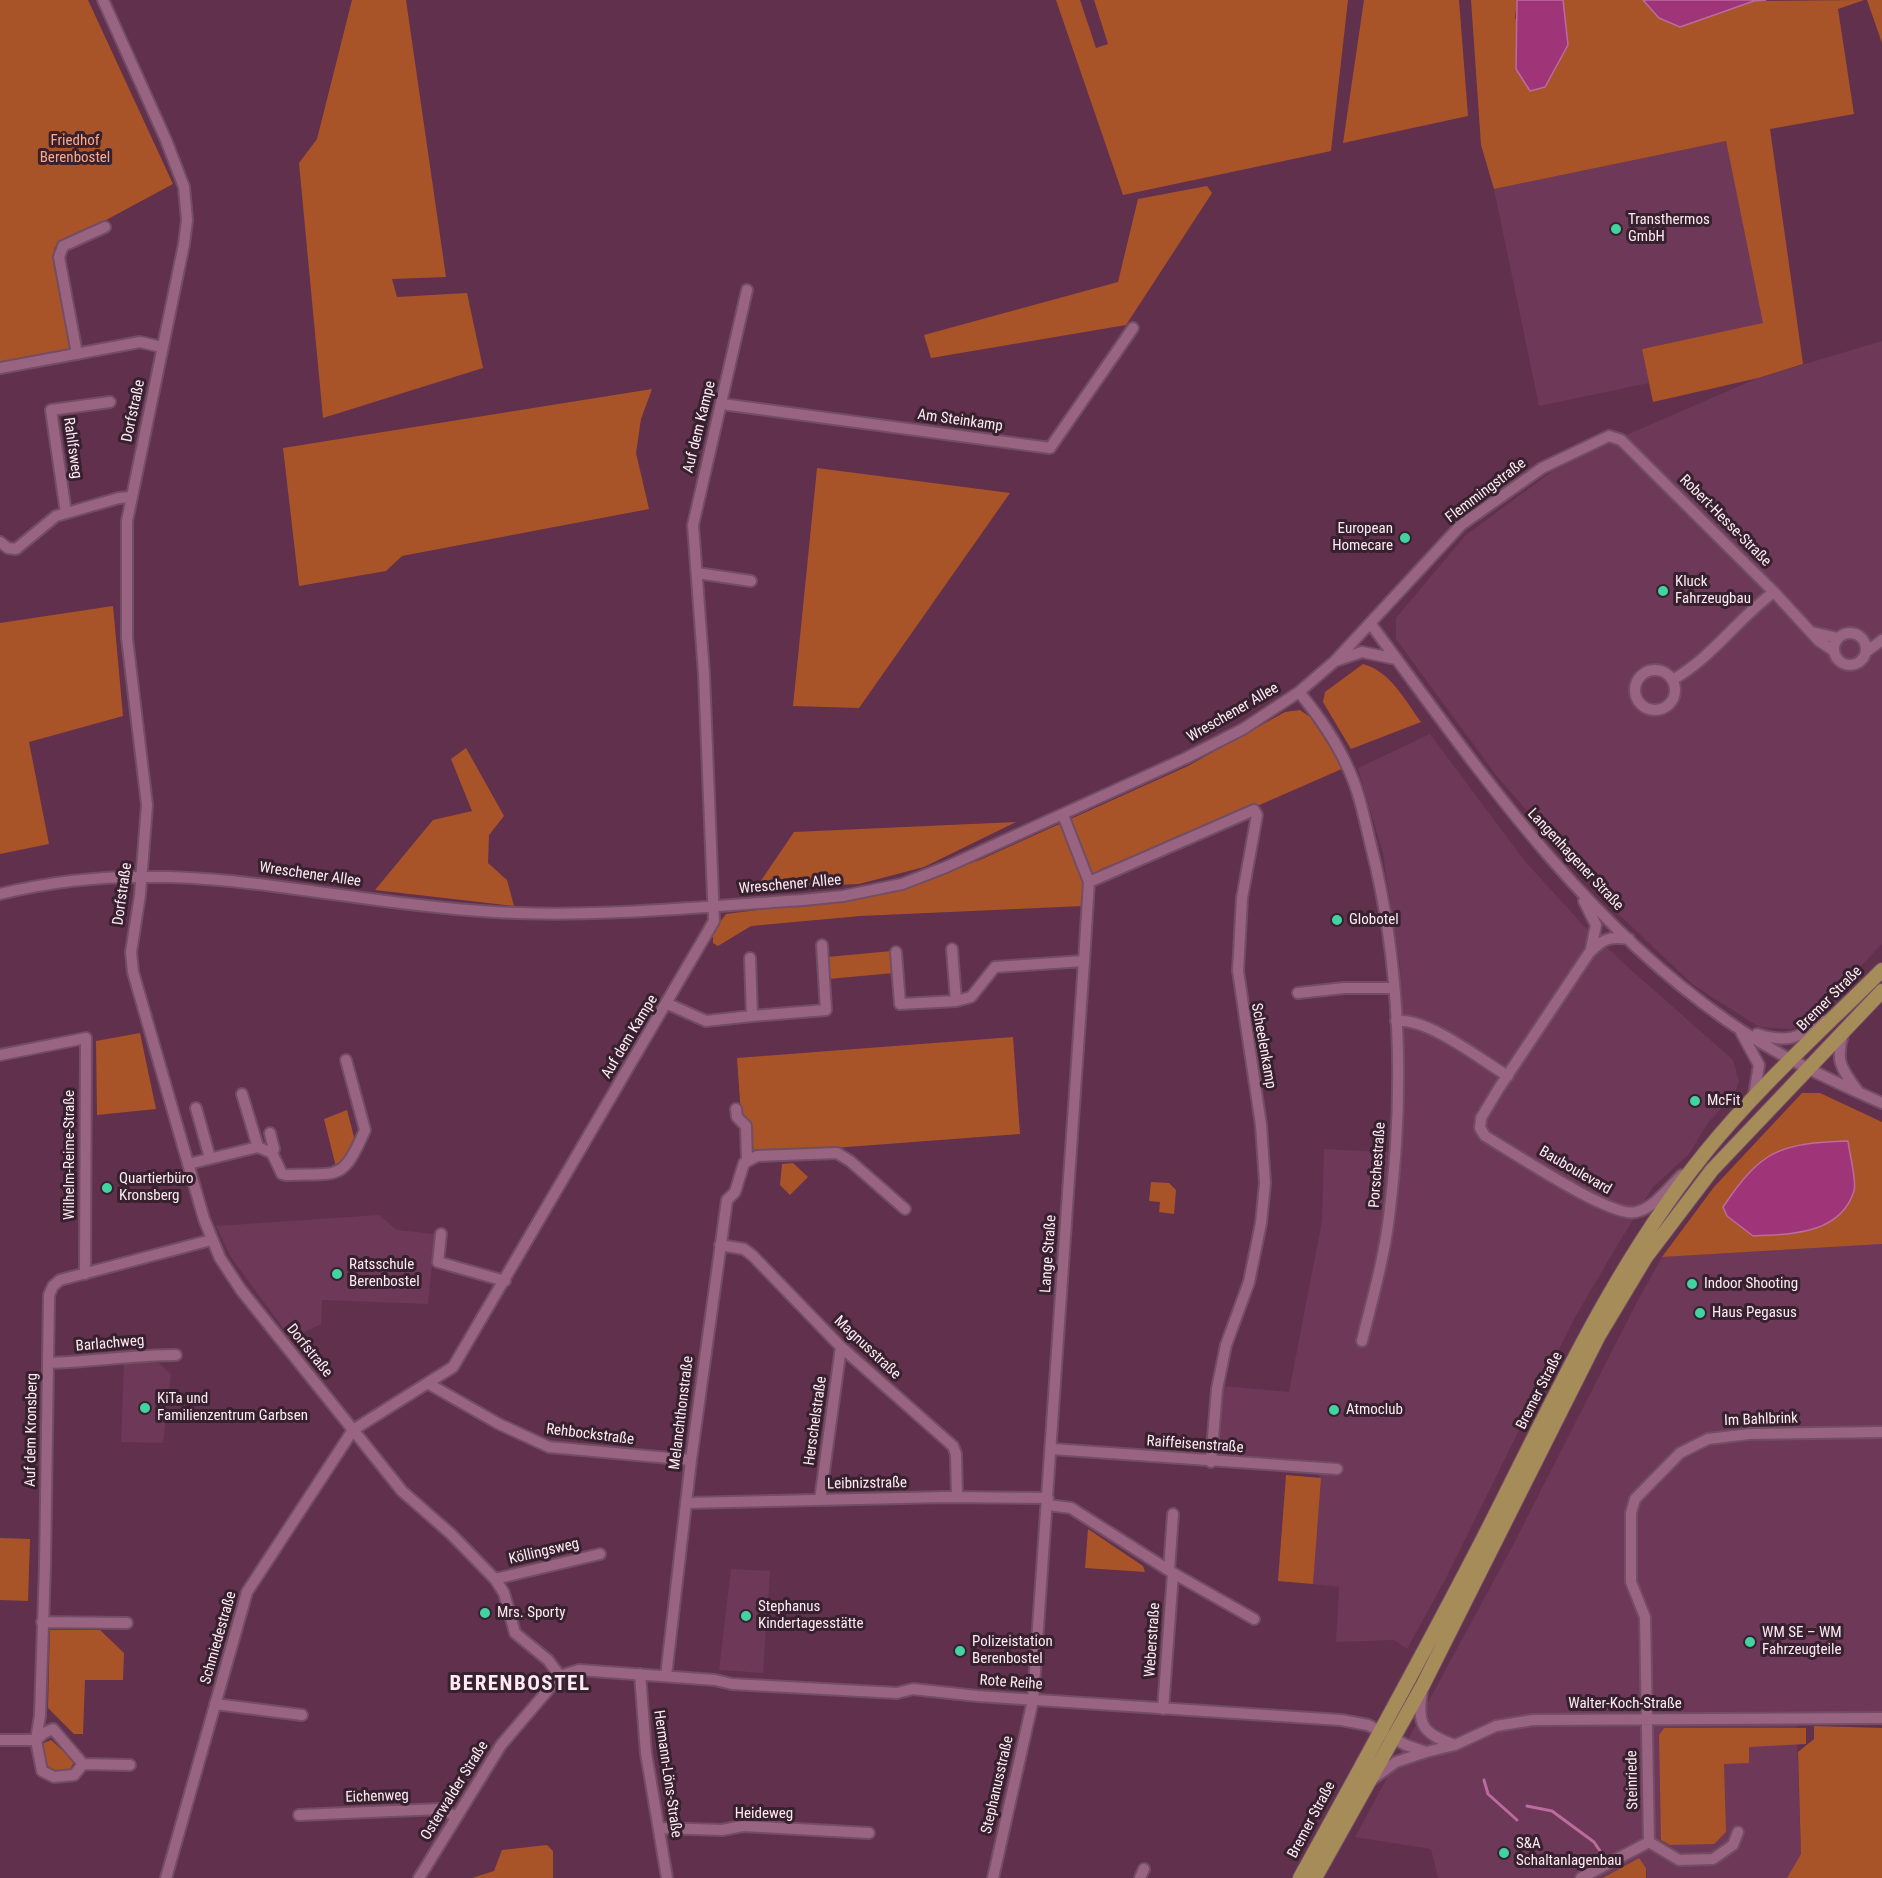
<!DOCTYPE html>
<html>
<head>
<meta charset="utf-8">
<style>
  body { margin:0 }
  canvas { display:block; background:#60304c }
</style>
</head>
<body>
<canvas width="1882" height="1878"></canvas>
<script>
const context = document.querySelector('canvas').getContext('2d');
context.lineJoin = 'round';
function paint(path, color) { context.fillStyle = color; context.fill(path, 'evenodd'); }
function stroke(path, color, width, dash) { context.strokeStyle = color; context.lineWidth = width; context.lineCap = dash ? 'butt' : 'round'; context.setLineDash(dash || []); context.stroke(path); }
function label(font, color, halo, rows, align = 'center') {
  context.font = font + ' "Roboto Condensed",sans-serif'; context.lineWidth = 6; context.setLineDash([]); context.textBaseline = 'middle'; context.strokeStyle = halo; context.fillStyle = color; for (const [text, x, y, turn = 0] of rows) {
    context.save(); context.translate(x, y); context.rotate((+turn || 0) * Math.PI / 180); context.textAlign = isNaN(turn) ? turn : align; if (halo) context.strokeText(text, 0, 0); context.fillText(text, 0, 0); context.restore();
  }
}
const built = new Path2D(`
  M1726 141 1764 324 1642 349 1649 383 1539 406 1494 189Z
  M1882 341V944L1811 1018 1791 1029 1759 1027 1692 984 1605 901 1496 775 1396 639V618L1465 536 1551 472 1608 443 1758 378Z
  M1430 734 1524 860 1582 924 1630 969 1733 1060 1739 1082 1734 1094 1707 1124 1689 1154 1653 1187 1618 1244 1574 1319 1446 1578 1407 1649 1394 1640 1336 1642 1339 1587 1313 1584 1320 1464 1223 1457 1217 1448 1223 1386 1289 1392 1322 1221 1324 1149 1402 1153 1404 1063 1400 964 1383 854 1358 768Z
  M379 1215 397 1230 435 1234 428 1304 322 1300 321 1324 291 1339 231 1257 216 1226Z
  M1882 1244V1713L1796 1712 1801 1854 1787 1878H1647L1646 1867 1639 1859 1604 1878H1438L1431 1849 1355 1837 1511 1549 1638 1300 1662 1257Z
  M124 1362 159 1363 171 1374 163 1443 121 1442Z
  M731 1569 770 1571 763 1673 719 1670Z`);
const green = new Path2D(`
  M0 0H88L173 184 54 248 77 354 0 368Z
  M352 0H406L446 277 392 279 397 297 467 293 483 368 323 418 299 163 317 139Z
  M1056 0H1080L1096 48 1108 44 1094 0H1348L1331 151 1123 195Z
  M1364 0H1459L1468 116 1343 143Z
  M1471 0H1517L1515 19 1563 4V0H1643L1659 18 1680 27 1755 1 1864 0 1838 9 1854 114 1770 129 1803 364 1758 378 1653 402 1642 349 1763 323 1726 141 1494 189 1481 145Z
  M1867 0H1882V43Z
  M1207 186 1212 193 1126 325 931 358 924 335 1118 282 1138 199Z
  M652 389 641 419 636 453 649 509 402 556 386 571 299 586 283 448Z
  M817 468 1010 493 859 708 793 706Z
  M113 606 123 716 29 742 49 844 0 854V623Z
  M1363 664C1391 672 1404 699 1421 722L1351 749 1323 702 1325 692Z
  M1300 710 1310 717 1344 768 1232 817 1101 869 1083 906 860 916 751 926 718 946 713 943V932L726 914 806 904 908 887 982 859 1188 766 1285 712Z
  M466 748 504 816 489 835 488 863 507 880 514 906 375 890 433 820 472 811 451 759Z
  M1016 822 924 867 859 884 756 888 794 832Z
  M892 951 894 973 828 979 827 957Z
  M140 1033 156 1109 97 1115 96 1041Z
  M1013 1037 1020 1134 820 1149 750 1150 741 1115 737 1058Z
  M1802 1093H1820L1882 1122V1244L1662 1257 1714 1187Z
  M347 1110 355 1141 345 1161 336 1167 324 1119Z
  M793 1163 808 1177 790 1195 780 1185 782 1164Z
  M1151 1182 1169 1183 1176 1190 1174 1214 1159 1212 1160 1202 1149 1201Z
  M1286 1475 1321 1478 1313 1584 1278 1581Z
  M1088 1529 1143 1566 1145 1572 1085 1568Z
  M0 1538 30 1539 28 1601 0 1600Z
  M50 1630H100L124 1653 123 1680H85L83 1734H74L48 1708Z
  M1814 1726 1882 1728V1878H1787L1801 1854 1798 1752 1814 1739Z
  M1664 1728H1806V1744L1749 1747V1763L1724 1764 1726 1832 1714 1844 1670 1845 1661 1840 1659 1735Z
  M51 1740 72 1759 74 1762 70 1769 58 1772 45 1764 42 1750 44 1743Z
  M547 1845 553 1851V1878H472L494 1871 502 1850Z
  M1639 1858 1646 1868V1878H1603Z`);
const water = new Path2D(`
  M1517 0H1563L1568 45 1545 87 1530 91 1516 69Z
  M1643 0H1766L1754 1 1680 27 1659 18Z
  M1848 1141C1849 1152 1857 1181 1854 1191 1840 1235 1790 1234 1753 1236L1727 1216 1723 1207C1761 1150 1780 1143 1848 1141Z`);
const stream = new Path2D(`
  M1484 1780 1488 1794 1517 1820
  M1527 1806 1552 1811 1594 1842 1600 1851`);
const minor = new Path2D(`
  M103 0 166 140 184 187 187 220 184 244 127 521V638L147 805 140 895 131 952 133 972 204 1219 220 1258 241 1290 402 1491 451 1534 495 1579 504 1593 515 1633 548 1660 560 1676
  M77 354 59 257 63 246 105 227
  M0 368 140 342 162 347
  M722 404 1050 448 1133 328
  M66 513 51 410 110 402
  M0 542 8 548 16 549 56 516 119 498 131 497
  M697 573 751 581
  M1370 623C1476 766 1577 916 1726 1020 1774 1054 1828 1079 1882 1103
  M1812 632 1838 638
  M1834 649a16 16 0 1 1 32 0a16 16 0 1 1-32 0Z
  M1866 652 1882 640
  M1338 660 1362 652 1396 659
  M1635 690a20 20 0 1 1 40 0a20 20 0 1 1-40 0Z
  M1672 680C1712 658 1738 618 1774 592
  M1299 692C1318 715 1336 741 1348 768 1359 791 1364 817 1370 842 1401 962 1405 1093 1389 1217 1384 1259 1372 1300 1362 1341
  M1089 882 1254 810 1257 815 1242 898 1238 971 1261 1125 1265 1183 1261 1223 1249 1282 1226 1345 1217 1389 1211 1462
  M0 894C169 851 314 900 481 911 589 919 696 907 803 900L843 896 902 884 946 867 1186 758 1243 729 1299 692 1335 661 1461 525 1542 468 1609 436 1621 440 1774 592 1819 641 1834 651
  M1584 901 1596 925 1591 949
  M1629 939C1609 936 1603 939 1589 953L1499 1088 1481 1118 1480 1128 1485 1136C1511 1151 1612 1219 1636 1212 1654 1208 1669 1187 1682 1175
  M896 952 900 1004 956 1001 952 949
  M1298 993 1344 988H1393
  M956 1001 971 997 995 967 1084 961
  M668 1004 706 1021 752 1016 750 958
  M752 1016 826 1010 822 945
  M1396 1021C1429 1018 1479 1059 1508 1076
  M1844 1031C1835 1060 1840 1067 1857 1090
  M1741 1032 1759 1065 1754 1095
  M1757 1034C1786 1043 1798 1039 1823 1021
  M0 1055 86 1038 85 1274
  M242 1094 258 1147
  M196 1108 210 1158
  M736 1109 737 1117 746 1126 747 1160
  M270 1133 274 1149 272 1153
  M188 1164 258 1147 272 1153 282 1174 286 1175C340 1173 342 1182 365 1130L346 1060
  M441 1234 438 1262 505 1281
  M720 1245 744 1249 753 1256 841 1347 953 1446 956 1454 957 1497
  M48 1363C91 1362 133 1355 176 1355
  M429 1384 499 1424 549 1447 691 1460
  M1052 1449 1337 1469
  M820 1500 841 1347
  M686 1503 945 1497 1048 1498
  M1048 1505 1071 1508 1173 1573 1254 1619
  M1169 1570 1173 1514
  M495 1579 600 1554
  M42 1622 127 1623
  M640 1674 646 1753 667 1878
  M666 1676 691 1460 727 1200 735 1192 744 1163 757 1156 837 1153 850 1161 905 1209
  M1422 1691C1416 1726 1424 1734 1455 1745
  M215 1704 302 1715
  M1163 1709 1173 1573
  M0 1740H36L44 1733 53 1729 83 1764 74 1775 54 1777 42 1771 36 1740 40 1715 45 1565 49 1295 53 1286 60 1280 211 1240
  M83 1764 130 1765
  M1371 1780 1396 1762 1426 1752
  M299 1815 440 1809 455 1816
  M659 1828 722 1830 743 1826 869 1833
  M1649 1842 1679 1860 1713 1859 1733 1845 1738 1832
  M166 1878 247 1592 353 1430 453 1367 714 921 704 674 693 525 747 290
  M419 1878 501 1745 560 1676 579 1670 715 1680 732 1684 897 1693 913 1689 977 1696 1341 1720 1368 1725 1406 1745 1426 1752 1455 1745 1496 1726 1533 1720 1882 1718
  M993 1878 1033 1700 1084 961 1089 882 1063 815
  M1140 1878 1144 1869
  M1581 1878 1649 1842 1645 1617 1631 1582V1513L1635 1499 1680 1453 1708 1439 1749 1434 1882 1432`);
const major = new Path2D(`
  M1300 1878C1364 1762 1429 1645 1489 1527 1554 1399 1613 1267 1704 1154 1757 1088 1822 1030 1882 970
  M1315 1878 1423 1685 1598 1337 1646 1257 1712 1170 1882 991`);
const markers = [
  [1616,229,6,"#42d4a0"],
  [1405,538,6,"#42d4a0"],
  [1663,591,6,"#42d4a0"],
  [1337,920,6,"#42d4a0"],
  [1695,1101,6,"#42d4a0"],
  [107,1188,6,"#42d4a0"],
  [337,1274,6,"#42d4a0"],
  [1692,1284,6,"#42d4a0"],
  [1700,1313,6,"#42d4a0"],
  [145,1408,6,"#42d4a0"],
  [1334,1410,6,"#42d4a0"],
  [485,1613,6,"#42d4a0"],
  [746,1616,6,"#42d4a0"],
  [1750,1642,6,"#42d4a0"],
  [960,1651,6,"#42d4a0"],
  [1504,1853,6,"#42d4a0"]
];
const parkNames = [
  ["Friedhof",75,141],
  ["Berenbostel",75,158]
];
const poiNames = [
  ["Transthermos",1628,220],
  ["GmbH",1628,237],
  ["European",1393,529,"right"],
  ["Homecare",1393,546,"right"],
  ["Kluck",1675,582],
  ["Fahrzeugbau",1675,599],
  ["Globotel",1349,920],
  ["McFit",1707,1101],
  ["Quartierbüro",119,1179],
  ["Kronsberg",119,1196],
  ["Ratsschule",349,1265],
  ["Berenbostel",349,1282],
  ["Indoor Shooting",1704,1284],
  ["Haus Pegasus",1712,1313],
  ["KiTa und",157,1399],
  ["Familienzentrum Garbsen",157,1416],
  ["Atmoclub",1346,1410],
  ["Stephanus",758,1607],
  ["Kindertagesstätte",758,1624],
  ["Mrs. Sporty",497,1613],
  ["WM SE – WM",1762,1633],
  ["Fahrzeugteile",1762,1650],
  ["Polizeistation",972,1642],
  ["Berenbostel",972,1659],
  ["S&A",1516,1844],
  ["Schaltanlagenbau",1516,1861]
];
const streetNames = [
  ["Dorfstraße",134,411,-78],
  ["Am Steinkamp",960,421,8],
  ["Auf dem Kampe",700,427,-76],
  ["Rahlfsweg",72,448,82],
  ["Flemmingstraße",1486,491,-37],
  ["Robert-Hesse-Straße",1725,521,45],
  ["Wreschener Allee",1233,713,-30],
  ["Langenhagener Straße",1575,860,47],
  ["Wreschener Allee",310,875,8],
  ["Wreschener Allee",790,885,-5],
  ["Dorfstraße",123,894,-82],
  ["Bremer Straße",1830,999,-45],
  ["Auf dem Kampe",630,1037,-59],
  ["Scheelenkamp",1263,1046,80],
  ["Wilhelm-Reime-Straße",70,1155,-90],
  ["Porschestraße",1378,1165,-86],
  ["Bauboulevard",1575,1171,30],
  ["Lange Straße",1049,1254,-86],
  ["Barlachweg",110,1344,-5],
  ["Magnusstraße",867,1348,43],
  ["Dorfstraße",309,1351,51],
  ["Bremer Straße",1540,1391,-63],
  ["Melanchthonstraße",682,1413,-83],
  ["Im Bahlbrink",1761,1420,-2],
  ["Herschelstraße",816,1421,-82],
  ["Auf dem Kronsberg",32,1430,-89],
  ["Rehbockstraße",590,1435,7],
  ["Raiffeisenstraße",1195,1445,4],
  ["Leibnizstraße",867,1484,-1],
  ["Köllingsweg",544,1552,-13],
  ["Schmiedestraße",219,1638,-74],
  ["Weberstraße",1153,1640,-86],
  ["Rote Reihe",1011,1683,4],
  ["Walter-Koch-Straße",1625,1704],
  ["Hermann-Löns-Straße",667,1774,82],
  ["Steinriede",1633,1780,-91],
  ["Stephanusstraße",998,1785,-77],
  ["Osterwalder Straße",455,1791,-58],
  ["Eichenweg",377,1797,-2],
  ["Heideweg",764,1814],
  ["Bremer Straße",1312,1820,-62]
];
const districtNames = [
  ["BERENBOSTEL",520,1685]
];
paint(built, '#6e3858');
paint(green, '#a95329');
paint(water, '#9f3478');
stroke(water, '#bb6b9d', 1.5);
stroke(stream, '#bb6b9d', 3);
stroke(minor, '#734d64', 14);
stroke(major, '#734d64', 16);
stroke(minor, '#996482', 10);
stroke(major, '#a68c59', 14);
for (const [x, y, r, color] of markers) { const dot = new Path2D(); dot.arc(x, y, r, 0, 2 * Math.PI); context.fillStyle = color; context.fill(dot); stroke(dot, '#37212e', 2); }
label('15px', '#fea983', '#37212e', parkNames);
label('15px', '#fdeaf4', '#37212e', poiNames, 'left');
label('15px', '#fdeaf4', '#37212e', streetNames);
context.letterSpacing = '1.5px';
label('bold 21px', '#fdeaf4', '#37212e', districtNames);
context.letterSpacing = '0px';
</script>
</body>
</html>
